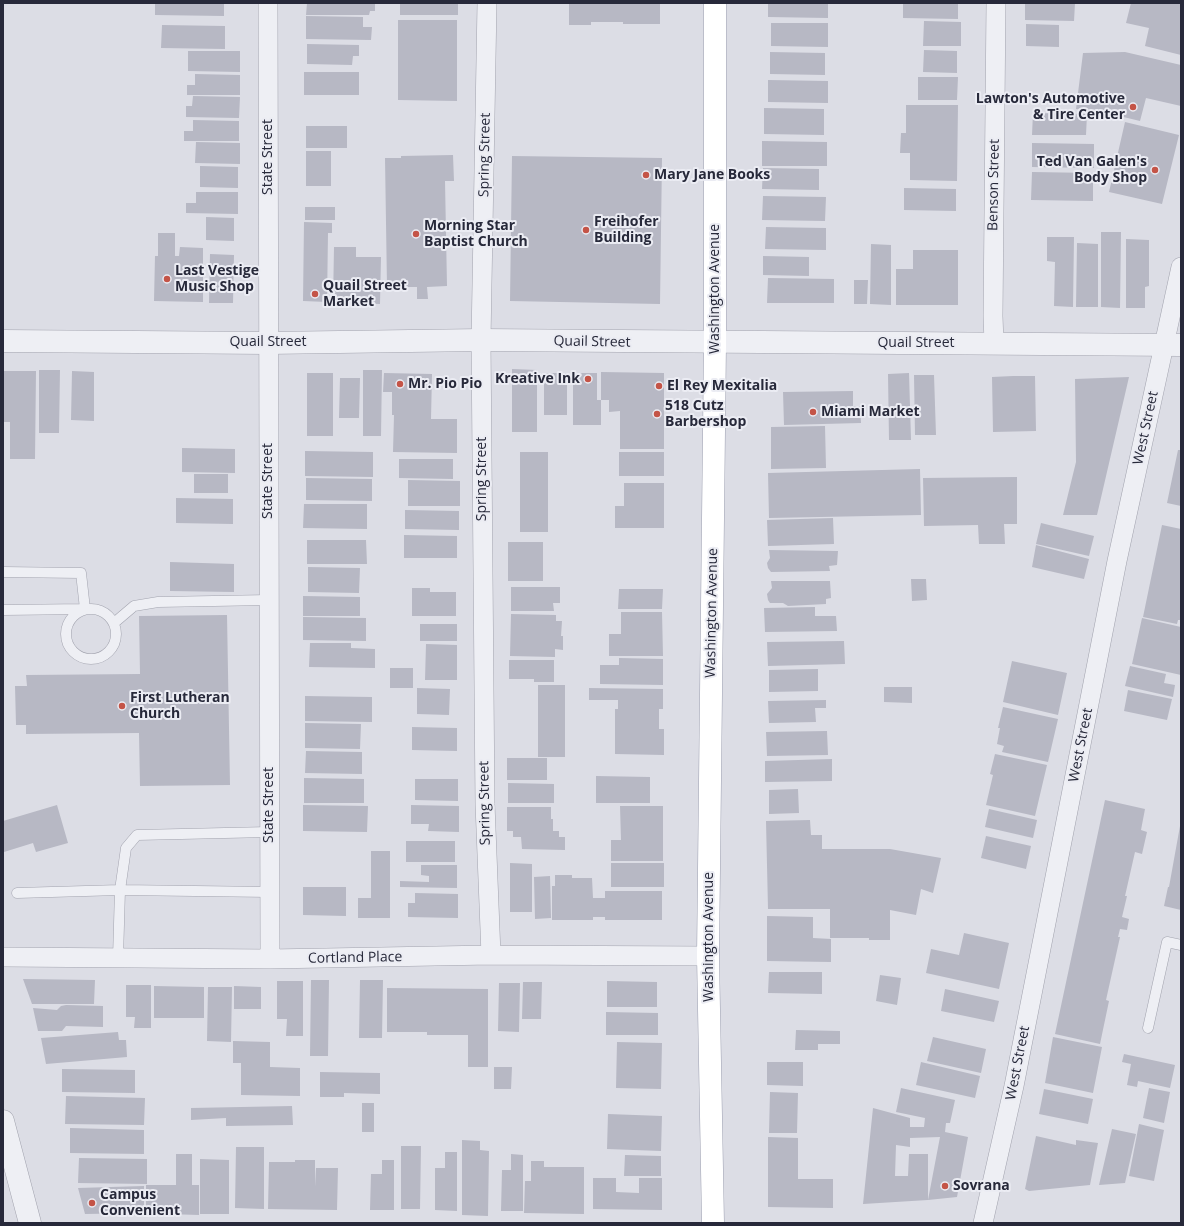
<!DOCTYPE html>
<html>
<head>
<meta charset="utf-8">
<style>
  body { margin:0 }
  #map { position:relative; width:1184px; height:1226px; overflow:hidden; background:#dcdde5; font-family:"Open Sans",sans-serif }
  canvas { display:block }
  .frame { position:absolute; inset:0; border:4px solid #27293a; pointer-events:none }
</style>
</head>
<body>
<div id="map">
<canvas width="1184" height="1226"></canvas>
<div class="frame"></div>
</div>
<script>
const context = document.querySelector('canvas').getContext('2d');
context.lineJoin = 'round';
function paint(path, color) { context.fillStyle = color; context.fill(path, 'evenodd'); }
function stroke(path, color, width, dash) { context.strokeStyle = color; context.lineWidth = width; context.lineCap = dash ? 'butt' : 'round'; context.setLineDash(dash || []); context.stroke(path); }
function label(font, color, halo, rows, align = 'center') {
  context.font = font + ' "Open Sans",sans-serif'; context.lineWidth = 4; context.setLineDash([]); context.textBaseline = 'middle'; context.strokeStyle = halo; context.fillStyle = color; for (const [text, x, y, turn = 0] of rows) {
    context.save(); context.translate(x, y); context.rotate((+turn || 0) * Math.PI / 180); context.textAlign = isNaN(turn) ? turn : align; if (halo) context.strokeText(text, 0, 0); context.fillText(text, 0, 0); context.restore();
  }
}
const building = new Path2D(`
  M155 3H224V16L155 15Z
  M307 3H375V11H370L369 15H306Z
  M400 3H458V15H400Z
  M569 3H660V24H623V22H591V25H569Z
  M768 3H828V18L768 17Z
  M903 3H958V19L903 18Z
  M1025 3H1075L1074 21 1025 20Z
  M1131 3H1181V55L1145 46 1149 28 1126 23Z
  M306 16 363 17V27H372L371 40 306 39Z
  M398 20H457V101L398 100Z
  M924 21 961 22V46H923Z
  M771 23H828V47L771 46Z
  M1026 24 1059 25V47L1026 46Z
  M162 25 225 26V49L161 48Z
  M307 44 359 45V56H353L352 65 307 64Z
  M924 50 957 51V73L923 72Z
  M188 51H240V72L188 71Z
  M770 52 825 53V75L770 74Z
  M1125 52 1181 65V106L1146 98 1140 121 1111 114 1076 109 1083 53Z
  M304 72H359V95H304Z
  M195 74 240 75V95H187V85H195Z
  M918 77H958L957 100H918Z
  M768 80 828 81V103L768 102Z
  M193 96 240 97 239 118 186 117V106H192Z
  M906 105H958L957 181 910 180V153H900L901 133H906Z
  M764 108 824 109V135L764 134Z
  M1033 113 1087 114 1086 135H1032Z
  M193 120 239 121V141H184V131H193Z
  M1125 122 1179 135 1162 204 1109 192Z
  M306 126H347V148H306Z
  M762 141 827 142V166H762Z
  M196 142 240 143V164L195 163Z
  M1032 143 1094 144V168L1032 167Z
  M306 151H331V186H306Z
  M453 155 454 181H445L447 286 427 287 428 299H417V287H387L385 158H401V156Z
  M512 156 662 158 660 304 510 301Z
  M200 166 238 167V188L200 187Z
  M763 168 819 169V190L762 189Z
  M1032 172 1093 173V201L1031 200Z
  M904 188 956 189V211L904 210Z
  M196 192H238V214L186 213V203H196Z
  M763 196 826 197 825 221 762 220Z
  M305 207H335V220H305Z
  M206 217 234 218V241L206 240Z
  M304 222 332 223V233H328L327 302 303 301Z
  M766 227 826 228V250L765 249Z
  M1101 232H1121L1120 308 1101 307Z
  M158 233H175V256H179L180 247 203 248V302L154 301 155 256H158Z
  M1047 237H1074L1073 307 1054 306 1055 262 1047 261Z
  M1126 239 1149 240V286L1145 287V308H1126Z
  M1077 243 1098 244V307H1076Z
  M871 244 891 245V305L870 304Z
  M334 247H356V257H381L380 304 333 303Z
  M913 250H958V305H896V269H913Z
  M210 254 234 255 233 303H209Z
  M763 256 809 257V276L763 275Z
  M768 278 834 279V303H767Z
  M854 280H868L867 304H854Z
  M512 369 537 370V432H512Z
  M39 370H60L59 433H39Z
  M363 370H382L381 436H363Z
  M3 371H36L35 459H10V422H3Z
  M72 371 94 372V421L71 420Z
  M601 372 664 373V449H620V411L609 412V400H601V425H573V373H597V400H601Z
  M307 373H333V436H307Z
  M384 373 432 374 431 419H457V453L393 452 394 415H392V392H383Z
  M544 373H567V415H544Z
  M909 373 911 440H889L888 374Z
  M914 375H934L936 435H915Z
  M1013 376H1035L1036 431 993 432 992 377Z
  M1129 377 1097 515H1063L1076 462 1075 379Z
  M340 378H360L359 418H339Z
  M853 391V406H860L861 423 784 425 783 392Z
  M825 426 826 468 771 469V427Z
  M182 448 235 449V473L182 472Z
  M1178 450H1181V506L1167 503Z
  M305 451 373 452V477L305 476Z
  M520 452H548V532H520Z
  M619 452H664V476H619Z
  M399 459H453V479L399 478Z
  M920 469 921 515 769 518 768 473Z
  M194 474H228V493H194Z
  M1017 477V524H1004L1005 544H979L978 525 924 526 923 478Z
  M306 478 372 479V501L306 500Z
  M408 480 460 481V506H408Z
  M624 483H664V528H615V506H624Z
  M176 498 233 499V524L176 523Z
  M304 504H367V529L303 528Z
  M405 510 459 511V530L405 529Z
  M833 518 834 544 768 546 767 520Z
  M1041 523 1094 536 1089 556 1036 544Z
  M1162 525 1181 529V620H1178L1177 624 1143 617Z
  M404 535 457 536V558H404Z
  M307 540H366L367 564H307Z
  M508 542H543V581H508Z
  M1036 545 1089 559 1084 579 1032 567Z
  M769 550 838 551 837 565 829 566 830 571 771 572 768 568 767 563 770 558Z
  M170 562 234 564V592L170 591Z
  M308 567 360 568 359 593 308 592Z
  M911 579H926L927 600 912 601Z
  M771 581H830L831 598 826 599V604L788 606 783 603H770L768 600 767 594 772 588Z
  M511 587H560V603H553L554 611H511Z
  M412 588H430V592H456V616H412Z
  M619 589H663L662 609H618Z
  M303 596 360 597V616H303Z
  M815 607V616H836L837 631 765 632 764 608Z
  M621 612H662L663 656H609V634H621Z
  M511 614 556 615V621H562L561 636H563V650L555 649V657L510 656Z
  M227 615 230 785 140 786 139 733 26 734V725H16L15 686H27L26 675 140 674 139 616Z
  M303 617 366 618V641L303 640Z
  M1142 618 1181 627V675L1132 664Z
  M420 624H457V641H420Z
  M844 641 845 664 768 666 767 642Z
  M310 643H351V648L375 649V668L309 667Z
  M426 644 457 645V680H425Z
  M619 658 663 659V685L600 684V665H619Z
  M509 660H554V682H534V679H509Z
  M1012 661 1067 673 1058 715 1003 702Z
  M1130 666 1166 674 1164 683 1175 685 1173 697 1125 686Z
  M390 668H413V688H390Z
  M818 669V691L769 692V670Z
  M538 685H565V757H538Z
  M884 687H912V703L884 702Z
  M417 688 450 689 449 715 417 714Z
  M589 688 663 689V709H659V729H664V755L615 754V709H618V700H589Z
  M1128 690 1172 699 1167 720 1124 711Z
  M305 696 372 697V722L305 721Z
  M826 700V708H815L816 722 769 723 768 701Z
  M1003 707 1058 719 1048 762 1002 752 1004 746 997 744 1000 728H998Z
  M305 723 361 724 360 749 305 748Z
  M412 727 457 728V751L412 750Z
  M827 731 828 755 767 756 766 732Z
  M306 751 362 752V774L305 773Z
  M995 754 1047 765 1035 816 986 805 993 775 990 774Z
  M507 758H547V780H507Z
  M832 759V781L765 782V761Z
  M596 776 650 777V803H596Z
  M304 778 364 779V803H304Z
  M415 779H458V801L415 800Z
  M508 783 554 784V803H508Z
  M798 789 799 813 769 814V790Z
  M1105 800 1145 809 1141 830 1147 832 1142 854 1135 852 1125 896H1127L1122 917 1129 919 1127 930 1120 929 1118 937H1120L1106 1000 1109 1001 1100 1044 1055 1034Z
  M57 805 68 843 36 852 33 843 4 852 3 821Z
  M303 805 368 806 367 832 303 831Z
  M411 805 459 806V832L428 831 429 824H411Z
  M620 806H663V861H611V840H621Z
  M507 807H551V819H553V831H559V837H565V850L522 849 521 837H513V831H507Z
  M989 809 1037 820 1033 838 985 827Z
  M810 820 811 835H822V849H890L941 858 933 893 921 889 916 915 890 910V940H869V938H830V909H768L766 821Z
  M1180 826H1181V910L1164 906 1168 887H1169Z
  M986 836 1031 846 1026 869 981 858Z
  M406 841H455V862H406Z
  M371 851H390V918H358V898H371Z
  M510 863 532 864V912H510Z
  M611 863H664V887H611Z
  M421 865H457V888L400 887V881L429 882V876L421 875Z
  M555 875H572V878H592L593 898H605V891H662V920H605V917H593V920H552V886H555Z
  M550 876 551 918 535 919 534 877Z
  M303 887H346V916L303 915Z
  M415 893 458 894V918L408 917V903H415Z
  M767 916 813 917V938L831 939V962L767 961Z
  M964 933 1009 943 999 989 926 973 931 949 959 955Z
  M769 972H822V994L768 993Z
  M880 975 901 978 897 1005 876 1001Z
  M23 979 95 980 94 1004H32Z
  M311 980H329L328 1056H310Z
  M360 980H383L382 1038H359Z
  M277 981H303V1036H286L287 1019H277Z
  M607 981 657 982V1007H607Z
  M523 982H542L541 1019H522Z
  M499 983H520L519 1032 498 1031Z
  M126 985H151V1028H134L135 1017H126Z
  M154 986 204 987V1018H154Z
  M234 986 261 987V1009H234Z
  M208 987H232L231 1042 207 1041Z
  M387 988 488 989V1067H468V1035H427V1032H387Z
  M945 989 999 1001 994 1022 941 1011Z
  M66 1005 103 1006V1027L66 1026 62 1031H38L33 1008 57 1010 61 1006Z
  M606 1012 658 1013V1035H606Z
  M796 1030 840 1031V1044H818V1050H795Z
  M118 1032 119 1040H126L127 1057 46 1064 41 1038Z
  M933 1037 986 1049 981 1073 927 1061Z
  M1053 1037 1102 1047 1093 1093 1045 1083Z
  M233 1041 270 1042V1067L300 1068V1096L241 1095V1063H233Z
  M617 1042 662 1043 661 1089 616 1088Z
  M1124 1054 1175 1065 1170 1088 1138 1081 1137 1087 1127 1085 1131 1064 1122 1062Z
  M767 1062H803V1086L767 1085Z
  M921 1062 980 1076 975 1098 916 1085Z
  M494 1067H512L511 1089H494Z
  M62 1069 135 1070V1093L62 1092Z
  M320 1072 380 1073V1094L344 1093V1097H320Z
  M901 1088 955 1100 950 1123H946L945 1132 968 1137 957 1197 928 1200 940 1137 910 1138V1147L896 1145 895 1176H908L909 1154H928V1200L863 1204 873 1108 910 1118V1127H924L925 1118 896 1112Z
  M1149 1088 1170 1092 1164 1123 1143 1118Z
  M1044 1089 1093 1099 1088 1124 1039 1114Z
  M770 1092 798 1093 797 1133H769Z
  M66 1096 145 1098 144 1125 65 1124Z
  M362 1103H374V1132H362Z
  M292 1106 293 1125 226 1126V1118L191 1120V1108Z
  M608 1114 662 1116 661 1151 607 1149Z
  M1139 1124 1164 1130 1154 1181 1129 1176Z
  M70 1128 144 1130V1154L70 1153Z
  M1112 1129 1136 1134 1125 1183 1099 1185Z
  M1036 1136 1076 1145V1140L1098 1143 1090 1185 1029 1191 1025 1189Z
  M768 1137 798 1138V1179H833V1208L768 1207Z
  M462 1140 480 1141V1150L489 1151 488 1216 462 1215Z
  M401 1146H421L420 1209H401Z
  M236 1147H264V1209L235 1208Z
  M445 1152H457V1211L435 1210V1168H445Z
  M176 1154H192V1185H199V1215L167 1214V1213L146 1212V1185H176Z
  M511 1154 523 1155V1211H501L502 1170H511Z
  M625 1155 661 1156V1176H624Z
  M79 1158 147 1159V1184L78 1183Z
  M200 1159 229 1160V1214H200Z
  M295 1160H315V1187L316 1168H338L337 1210 268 1209 269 1162H295Z
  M382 1160H394V1210H370L371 1174H382Z
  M531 1161H544V1167H584V1214L524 1213 525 1181H531Z
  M593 1178H616V1192L639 1193V1178H662V1210L593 1209Z
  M144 1186V1213L85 1214 78 1188Z`);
const service = new Path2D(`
  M3 572 81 573 85 609 3 610
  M66 634a25 25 0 1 1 50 0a25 25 0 1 1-50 0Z
  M114 623 134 606 158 602 269 600
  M17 893 120 890 270 892
  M118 958 120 890 126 848 137 835 269 832
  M1148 1028 1167 942 1181 945`);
const minor = new Path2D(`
  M268 3 270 959
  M487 3 481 340 485 804 491 955
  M994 343 993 316 996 3
  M3 957 270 959 491 955 708 956
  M983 1223 1014 1086 1117 561 1181 267`);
const tertiary = new Path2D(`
  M3 341 268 343 481 340 1181 345
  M3 1121 30 1223`);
const primary = new Path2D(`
  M713 1223 708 956 715 343V3`);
const markers = [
  [1133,107,4,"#c45447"],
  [1155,170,4,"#c45447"],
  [646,175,4,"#c45447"],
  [586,230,4,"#c45447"],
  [416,234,4,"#c45447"],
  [167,279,4,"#c45447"],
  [315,294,4,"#c45447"],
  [588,379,4,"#c45447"],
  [400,384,4,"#c45447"],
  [659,386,4,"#c45447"],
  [813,412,4,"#c45447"],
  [657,414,4,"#c45447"],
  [122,706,4,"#c45447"],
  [945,1186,4,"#c45447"],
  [92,1203,4,"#c45447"]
];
const poiNames = [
  ["Lawton's Automotive",1125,99,"right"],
  ["& Tire Center",1125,115,"right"],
  ["Ted Van Galen's",1147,162,"right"],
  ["Body Shop",1147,178,"right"],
  ["Mary Jane Books",654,175],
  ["Freihofer",594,222],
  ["Building",594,238],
  ["Morning Star",424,226],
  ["Baptist Church",424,242],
  ["Last Vestige",175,271],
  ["Music Shop",175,287],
  ["Quail Street",323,286],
  ["Market",323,302],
  ["Kreative Ink",580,379,"right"],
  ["Mr. Pio Pio",408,384],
  ["El Rey Mexitalia",667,386],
  ["518 Cutz",665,406],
  ["Barbershop",665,422],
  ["Miami Market",821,412],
  ["First Lutheran",130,698],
  ["Church",130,714],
  ["Sovrana",953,1186],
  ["Campus",100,1195],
  ["Convenient",100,1211]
];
const streetNames = [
  ["Spring Street",485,155,-89],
  ["State Street",268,157,-90],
  ["Benson Street",994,185,-89],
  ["Washington Avenue",715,289,-90],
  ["Quail Street",268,342],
  ["Quail Street",592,342,1],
  ["Quail Street",916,343],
  ["West Street",1146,428,-78],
  ["Spring Street",482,479,-90],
  ["State Street",268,481,-90],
  ["Washington Avenue",712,613,-89],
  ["West Street",1081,745,-79],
  ["Spring Street",485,803,-91],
  ["State Street",269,805,-90],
  ["Washington Avenue",709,937,-90],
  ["Cortland Place",355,958,-1],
  ["West Street",1018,1063,-79]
];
paint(building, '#b7b8c4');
stroke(service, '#a2a3ae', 11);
stroke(minor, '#a2a3ae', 20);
stroke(tertiary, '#a2a3ae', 23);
stroke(primary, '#9c9fb0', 23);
stroke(service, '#eeeff4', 10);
stroke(minor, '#eeeff4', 19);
stroke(tertiary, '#eeeff4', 22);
stroke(primary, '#fff', 22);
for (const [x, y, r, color] of markers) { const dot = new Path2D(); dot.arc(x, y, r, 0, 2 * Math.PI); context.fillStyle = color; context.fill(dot); stroke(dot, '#ebecf3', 1.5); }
label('bold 14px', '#27293a', '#ebecf3', poiNames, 'left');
label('14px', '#27293a', '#ebecf3', streetNames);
</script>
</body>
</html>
